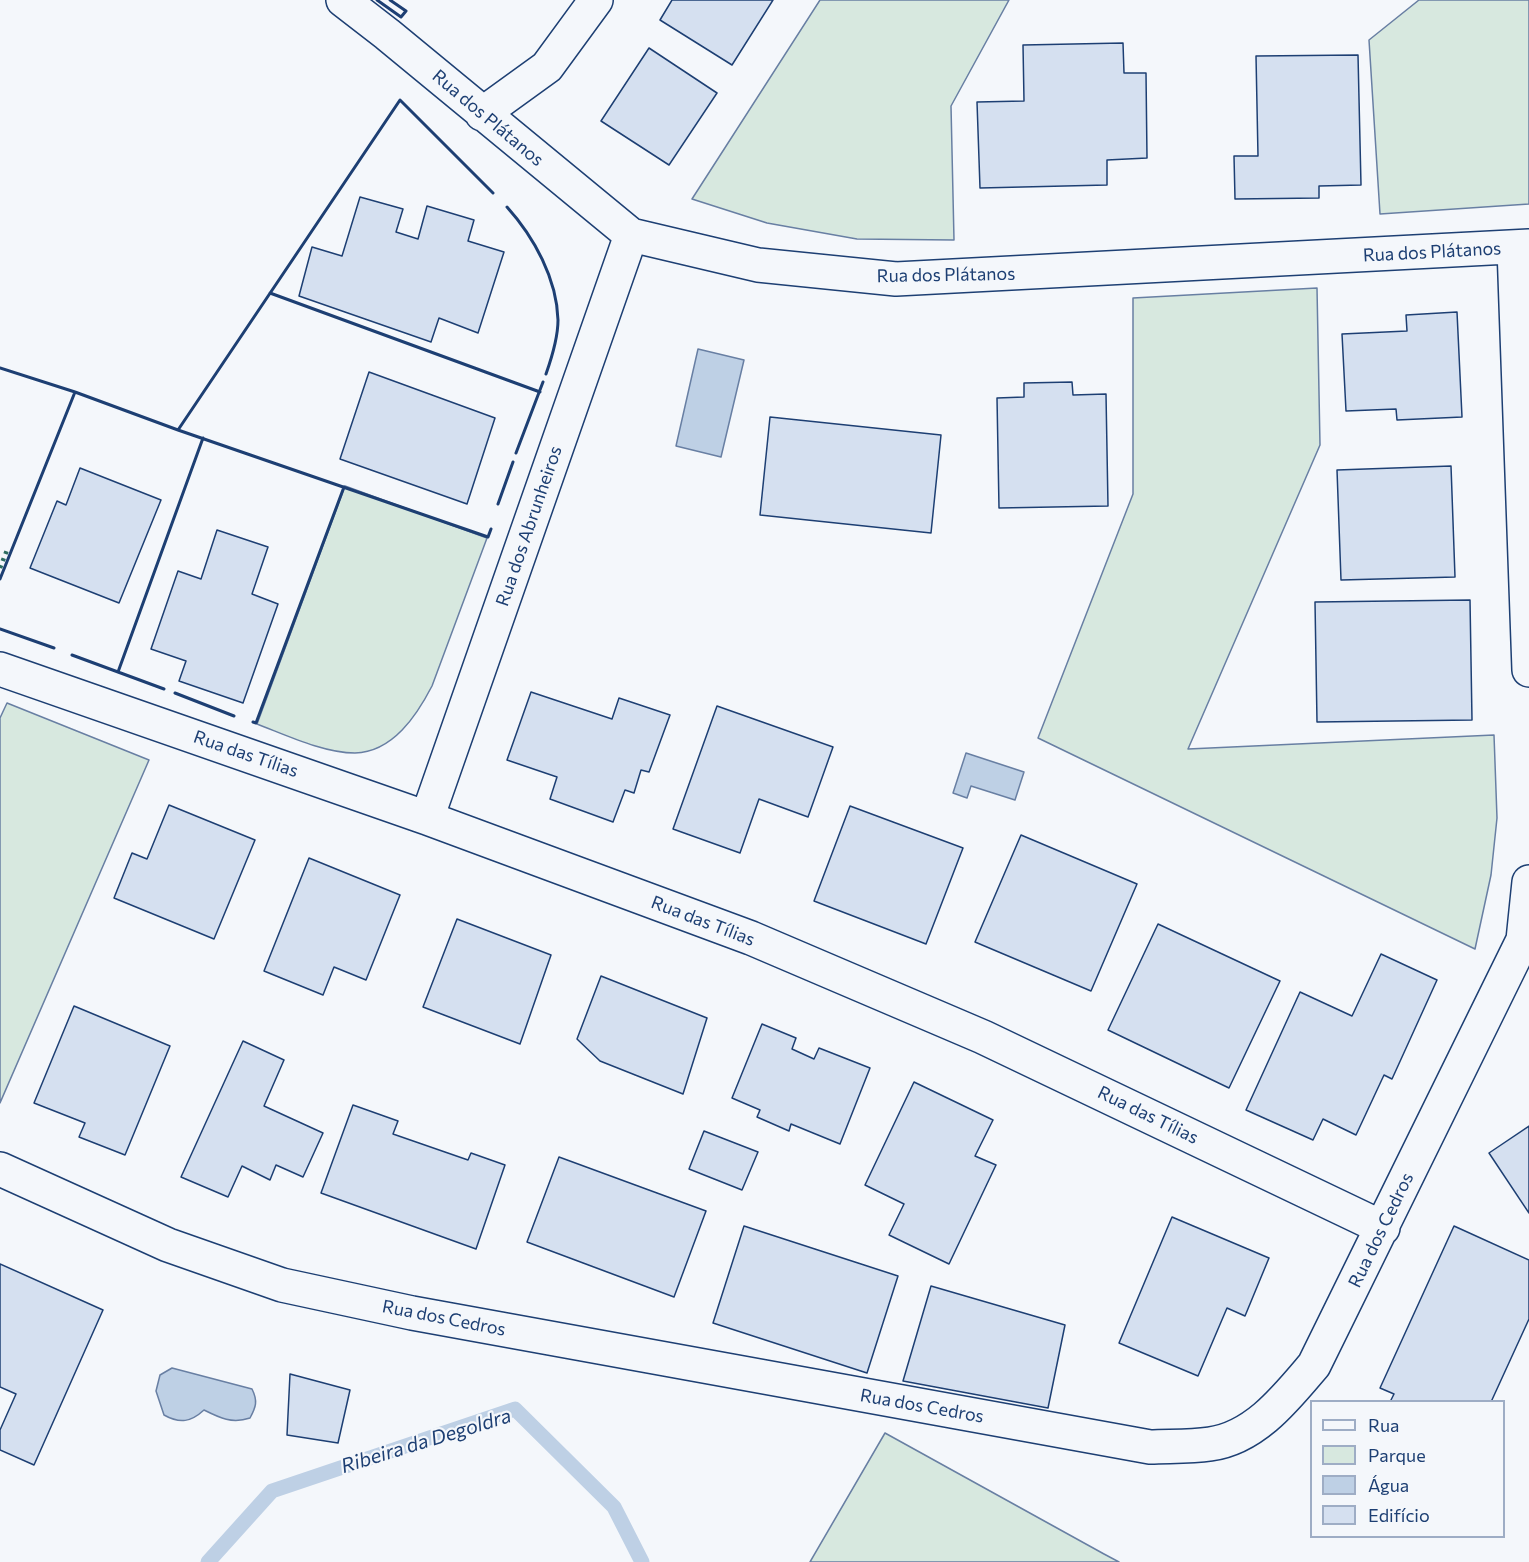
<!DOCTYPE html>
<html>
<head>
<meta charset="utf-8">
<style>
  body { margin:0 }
  #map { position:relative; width:1529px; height:1562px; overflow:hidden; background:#f4f7fb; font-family:Commissioner,sans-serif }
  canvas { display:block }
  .legend { position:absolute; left:1310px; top:1400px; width:195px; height:138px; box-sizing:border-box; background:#f4f7fb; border:2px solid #9eadc5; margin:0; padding:8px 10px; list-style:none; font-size:18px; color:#1d3f73 }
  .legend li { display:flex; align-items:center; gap:12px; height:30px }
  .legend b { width:30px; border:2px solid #9eadc5 }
</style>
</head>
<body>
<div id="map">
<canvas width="1529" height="1562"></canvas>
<ul class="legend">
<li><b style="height:8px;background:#f4f7fb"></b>Rua</li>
<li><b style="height:16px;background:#d7e8df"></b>Parque</li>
<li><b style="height:16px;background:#bed0e5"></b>Água</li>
<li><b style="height:16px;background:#d5e0f0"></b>Edifício</li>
</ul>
</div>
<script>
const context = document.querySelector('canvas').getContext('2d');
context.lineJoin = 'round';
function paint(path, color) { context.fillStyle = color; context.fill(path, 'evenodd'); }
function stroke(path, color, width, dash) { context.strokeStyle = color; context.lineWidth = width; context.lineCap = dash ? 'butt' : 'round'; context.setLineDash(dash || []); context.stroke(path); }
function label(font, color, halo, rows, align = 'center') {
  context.font = font + ' Commissioner,sans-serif'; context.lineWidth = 4.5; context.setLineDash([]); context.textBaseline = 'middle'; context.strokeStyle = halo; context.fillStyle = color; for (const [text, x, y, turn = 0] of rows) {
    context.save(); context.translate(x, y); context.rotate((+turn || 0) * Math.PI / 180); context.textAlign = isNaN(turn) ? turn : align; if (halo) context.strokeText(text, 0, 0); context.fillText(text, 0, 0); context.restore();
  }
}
const green = new Path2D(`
  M820 0H1009L951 106 954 240 857 239 767 223 692 199Z
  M1419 0H1529V204L1380 214 1369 40Z
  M1317 288 1320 445 1188 749 1494 735 1497 818 1491 875 1475 949 1038 738 1133 494V298Z
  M345 486 487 538 432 686C417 715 393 752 355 753 324 753 286 735 257 724Z
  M7 703 149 760 0 1103V718Z
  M885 1433 1104 1554 1119 1562H810Z`);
const water = new Path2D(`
  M698 349 744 360 721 457 676 446Z
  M966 753 1024 772 1015 800 971 786 967 798 953 793Z
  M172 1368 252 1389C258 1401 256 1407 250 1418 232 1424 220 1418 204 1410 191 1422 180 1424 164 1415L156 1391 160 1375Z`);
const stream = new Path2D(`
  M208 1562 272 1491 515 1409 614 1507 642 1562`);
const building = new Path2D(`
  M672 0H773L732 65 660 20Z
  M1123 43 1124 73H1146L1147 158 1107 160V185L980 188 977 102 1024 101 1023 45Z
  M649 48 717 93 669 165 601 121Z
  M1358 55 1361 185 1319 186V198L1235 199 1234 156H1258L1256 56Z
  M360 197 403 209 396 232 418 239 427 206 474 220 468 241 504 252 478 333 439 318 431 342 299 296 312 247 342 256Z
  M1457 312 1462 417 1397 420 1396 409 1346 411 1342 334 1407 331 1406 315Z
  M369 372 495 418 467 504 340 459Z
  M1072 382 1073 395 1106 394 1108 506 999 508 997 398 1024 397V383Z
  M770 417 941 435 931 533 760 515Z
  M1451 466 1455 577 1341 580 1337 470Z
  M80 468 161 500 119 603 30 568 57 501 66 505Z
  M217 530 268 547 252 594 278 604 243 703 179 681 186 661 151 649 178 571 201 579Z
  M1470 600 1472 720 1317 722 1315 602Z
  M531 692 612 719 619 698 670 715 649 772 641 770 634 793 625 790 613 822 550 799 557 777 507 760Z
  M717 706 833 747 808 817 759 799 740 853 673 829Z
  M169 805 255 840 214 939 114 898 132 853 147 859Z
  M850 806 963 848 926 944 814 901Z
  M1021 835 1137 884 1091 991 975 942Z
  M309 858 400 895 366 980 334 967 323 995 264 971Z
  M457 919 551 955 520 1044 423 1007Z
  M1158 924 1280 981 1229 1088 1108 1030Z
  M1381 954 1437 980 1392 1079 1384 1075 1356 1135 1323 1119 1313 1140 1246 1110 1300 992 1352 1016Z
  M601 976 707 1018 683 1094 600 1061 577 1039Z
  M74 1006 170 1046 125 1155 79 1137 85 1123 34 1103Z
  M762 1024 796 1038 792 1049 814 1059 819 1048 870 1068 840 1144 791 1124 789 1131 757 1117 760 1110 732 1098Z
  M243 1041 284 1060 264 1106 323 1133 303 1177 276 1165 270 1180 242 1166 228 1197 181 1177Z
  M914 1082 993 1120 975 1156 996 1165 949 1264 889 1235 904 1204 865 1185Z
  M353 1105 398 1121 393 1134 468 1160 471 1153 505 1165 476 1249 321 1193Z
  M1529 1126V1213L1489 1153Z
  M704 1131 758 1152 742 1190 689 1169Z
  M559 1157 706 1211 674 1297 527 1242Z
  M1172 1217 1269 1258 1245 1316 1227 1308 1198 1376 1119 1343Z
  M744 1226 898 1276 867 1373 713 1323Z
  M1454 1226 1529 1260V1319L1491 1402H1390L1394 1394 1380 1388Z
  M0 1264 103 1310 34 1465 0 1450V1430L16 1394 0 1387Z
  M931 1286 1065 1325 1048 1408 903 1381Z
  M290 1374 350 1390 338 1443 287 1435Z`);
const minor = new Path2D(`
  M343 0 387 34 631 235 758 265 896 279 1529 246
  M482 114 547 67 596 0
  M1514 248 1529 670
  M0 669 427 818 751 938 983 1037 1383 1228
  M427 818 631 235
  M0 1169 168 1245 282 1285 412 1313 1150 1447C1169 1446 1190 1447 1210 1444 1255 1438 1286 1398 1314 1365L1523 940 1529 882`);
const hedge = new Path2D(`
  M0 568 7 550`);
const wall = new Path2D(`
  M377 0 401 17 406 11 390 0
  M507 207C534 237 557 279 558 320 558 338 552 357 546 374
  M270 293 540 392
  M0 368 75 392 178 430
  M516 453 543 382
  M498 504 513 462
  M491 529 488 537 178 430 400 100 493 193
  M0 579 75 392
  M0 629 54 648
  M72 655 118 672
  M164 689 118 672 203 438
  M175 693 234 716
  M253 722 256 723 344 487`);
const streetNames = [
  ["Rua dos Plátanos",488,118,40],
  ["Rua dos Plátanos",1432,252,-3],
  ["Rua dos Plátanos",946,275,-1],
  ["Rua dos Abrunheiros",529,526,-71],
  ["Rua das Tílias",246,754,19],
  ["Rua das Tílias",703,921,21],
  ["Rua das Tílias",1148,1115,26],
  ["Rua dos Cedros",1381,1230,-64],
  ["Rua dos Cedros",444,1318,11],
  ["Rua dos Cedros",922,1406,10]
];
const waterNames = [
  ["Ribeira da Degoldra",426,1441,-17]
];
paint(green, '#d7e8df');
stroke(green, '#687fa3', 1.5);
paint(water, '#bed0e5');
stroke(water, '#687fa3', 1.5);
stroke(stream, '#bed0e5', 15);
paint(building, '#d5e0f0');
stroke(building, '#1d3f73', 1.5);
stroke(minor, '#1d3f73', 36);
stroke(minor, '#f4f7fb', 33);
stroke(hedge, '#2c6c60', 4.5, [3, 4.5]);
stroke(wall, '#1d3f73', 3);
label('18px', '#1d3f73', '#f4f7fb', streetNames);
label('italic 20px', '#1d3f73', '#f4f7fb', waterNames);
</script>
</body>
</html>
